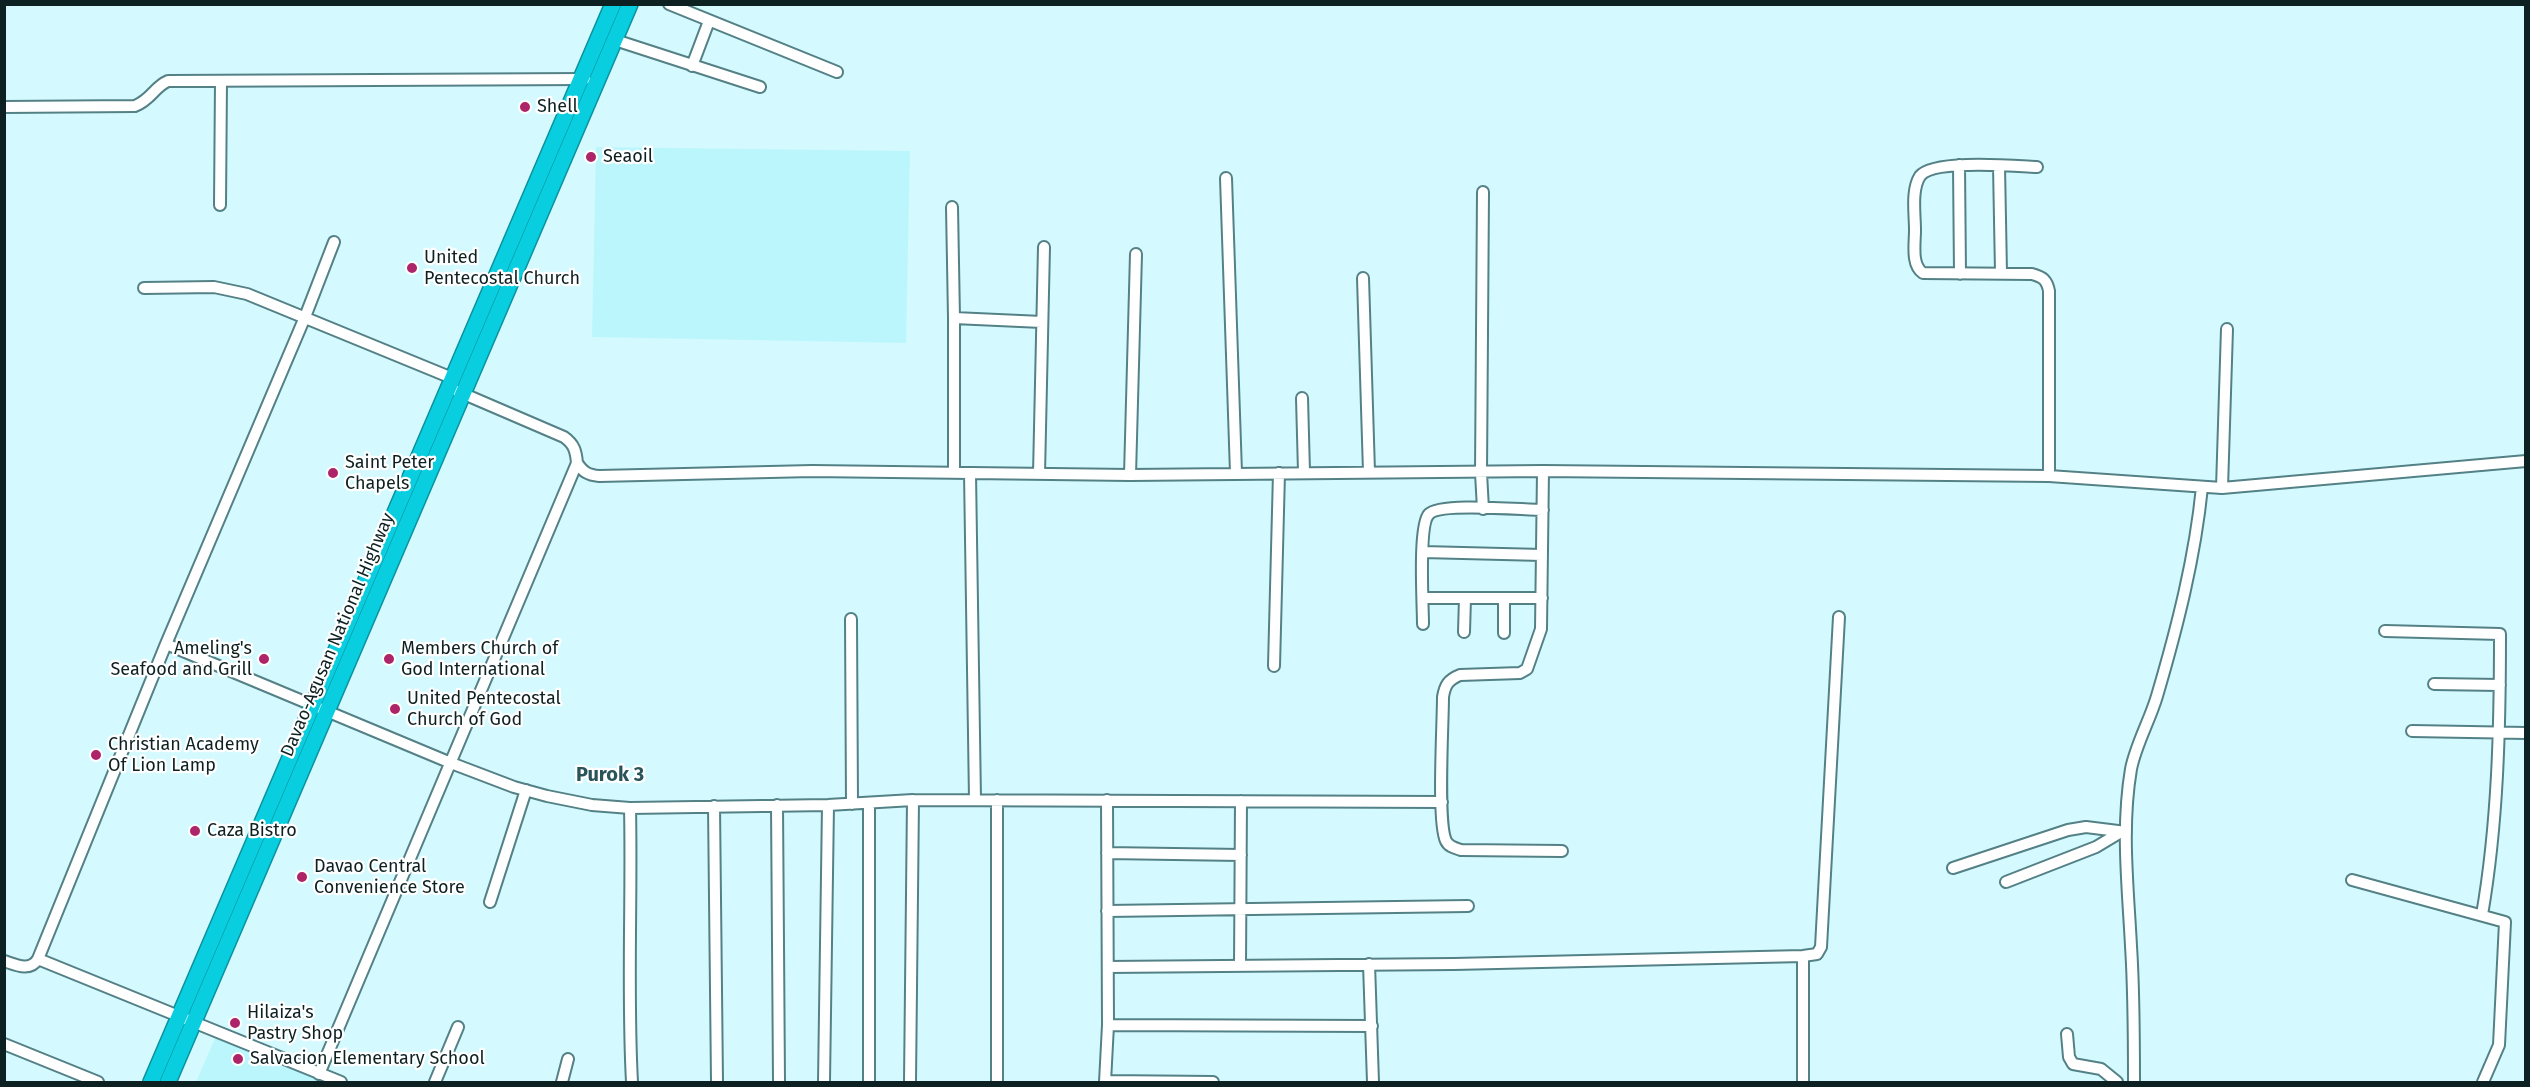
<!DOCTYPE html>
<html>
<head>
<meta charset="utf-8">
<style>
  body { margin:0 }
  #map { position:relative; width:2530px; height:1087px; overflow:hidden; background:#d4faff; font-family:"Fira Sans",sans-serif }
  canvas { display:block }
  .frame { position:absolute; inset:0; border:6px solid #0d2022; pointer-events:none }
</style>
</head>
<body>
<div id="map">
<canvas width="2530" height="1087"></canvas>
<div class="frame"></div>
</div>
<script>
const context = document.querySelector('canvas').getContext('2d');
context.lineJoin = 'round';
function paint(path, color) { context.fillStyle = color; context.fill(path, 'evenodd'); }
function stroke(path, color, width, dash) { context.strokeStyle = color; context.lineWidth = width; context.lineCap = dash ? 'butt' : 'round'; context.setLineDash(dash || []); context.stroke(path); }
function label(font, color, halo, rows, align = 'center') {
  context.font = font + ' "Fira Sans",sans-serif'; context.lineWidth = 4.5; context.setLineDash([]); context.textBaseline = 'middle'; context.strokeStyle = halo; context.fillStyle = color; for (const [text, x, y, turn = 0] of rows) {
    context.save(); context.translate(x, y); context.rotate((+turn || 0) * Math.PI / 180); context.textAlign = isNaN(turn) ? turn : align; if (halo) context.strokeText(text, 0, 0); context.fillText(text, 0, 0); context.restore();
  }
}
const built = new Path2D(`
  M596 147 910 151 906 343 592 337Z
  M216 1036 322 1082H196Z`);
const minor = new Path2D(`
  M669 4 837 72
  M615 40 760 87
  M692 66 709 21
  M4 107 135 106C152 99 154 87 168 81L585 79
  M1959 165 1960 274
  M1999 166 2001 273
  M2037 167C2015 166 1933 159 1920 176 1911 190 1915 214 1915 230 1915 244 1911 265 1923 273L2032 274C2043 277 2047 280 2049 291V476
  M1226 178 1236 473
  M220 205 221 81
  M952 207 954 318V473
  M1363 278 1369 472
  M144 288 214 287 247 294 452 378
  M954 318 1042 322
  M1302 398 1304 472
  M577 463C583 472 588 475 599 476L812 471 1130 475 1543 471 2049 476 2222 488 2526 461
  M1543 471 1541 629 1527 669 1520 673 1460 675C1448 680 1445 685 1443 697 1443 724 1437 823 1446 841 1449 847 1455 848 1461 850L1562 851
  M970 473 975 800
  M1039 474 1044 247
  M1130 475 1136 254
  M2222 488 2227 329
  M1483 509 1481 473 1483 192
  M1423 552 1542 555
  M1423 598H1542
  M851 619 852 804
  M1423 624C1423 605 1418 525 1429 514 1440 502 1523 510 1543 510
  M2385 631 2500 634C2500 728 2498 822 2482 915
  M1464 632 1465 598
  M1504 633V598
  M166 644 451 763 514 787 547 796 592 805 630 808 828 805 913 800 1442 802
  M1274 666 1279 473
  M2434 684 2500 685
  M2412 731 2526 733
  M777 805 779 1082
  M714 806 717 1082
  M630 808C632 899 627 991 632 1082
  M1107 853 1241 855
  M1953 868 2068 830 2086 827 2126 832
  M2352 880 2505 922 2499 1045 2483 1082
  M2006 882 2096 847 2121 832
  M490 902 526 790
  M1107 911 1468 906
  M38 959 341 1082
  M4 961C16 965 30 972 38 959L166 644 305 317 334 242
  M1369 964 1373 1082
  M1240 966 1241 801
  M1108 967 1454 964 1803 956 1817 954 1821 947 1839 617
  M1108 1025 1372 1026
  M2067 1034 2069 1057 2073 1064 2101 1069 2117 1082
  M4 1044 98 1082
  M319 1074 577 463C576 451 574 444 564 437L457 391
  M1105 1081 1213 1082
  M435 1082 458 1027
  M562 1082 568 1059
  M824 1082 828 805
  M869 1082V803
  M910 1082 913 800
  M997 1082V800
  M1105 1082 1108 1025 1107 800
  M1803 1082V956
  M2134 1082C2134 1037 2134 992 2131 946 2128 887 2121 828 2131 769 2136 744 2150 720 2157 696 2177 628 2195 558 2202 487`);
const highway = new Path2D(`
  M151 1082 613 4
  M168 1082 630 4`);
const markers = [
  [525,107,6,"#ad2468"],
  [591,157,6,"#ad2468"],
  [412,268,6,"#ad2468"],
  [333,473,6,"#ad2468"],
  [264,659,6,"#ad2468"],
  [389,659,6,"#ad2468"],
  [395,709,6,"#ad2468"],
  [96,755,6,"#ad2468"],
  [195,831,6,"#ad2468"],
  [302,877,6,"#ad2468"],
  [235,1023,6,"#ad2468"],
  [238,1059,6,"#ad2468"]
];
const poiNames = [
  ["Shell",537,107],
  ["Seaoil",603,157],
  ["United",424,258],
  ["Pentecostal Church",424,279],
  ["Saint Peter",345,463],
  ["Chapels",345,484],
  ["Ameling's",252,649,"right"],
  ["Seafood and Grill",252,670,"right"],
  ["Members Church of",401,649],
  ["God International",401,670],
  ["United Pentecostal",407,699],
  ["Church of God",407,720],
  ["Christian Academy",108,745],
  ["Of Lion Lamp",108,766],
  ["Caza Bistro",207,831],
  ["Davao Central",314,867],
  ["Convenience Store",314,888],
  ["Hilaiza's",247,1013],
  ["Pastry Shop",247,1034],
  ["Salvacion Elementary School",250,1059]
];
const streetNames = [
  ["Davao-Agusan National Highway",338,635,-67]
];
const neighbourhoodNames = [
  ["Purok 3",610,775]
];
paint(built, '#bcf6fd');
stroke(minor, '#548186', 14);
stroke(highway, '#0a919d', 18);
stroke(minor, '#fff', 10);
stroke(highway, '#09cedf', 15);
for (const [x, y, r, color] of markers) { const dot = new Path2D(); dot.arc(x, y, r, 0, 2 * Math.PI); context.fillStyle = color; context.fill(dot); stroke(dot, '#fff', 2); }
label('18px', '#0d2022', '#fff', poiNames, 'left');
label('18px', '#0d2022', '#fff', streetNames);
label('bold 20px', '#29555a', '#fff', neighbourhoodNames);
</script>
</body>
</html>
